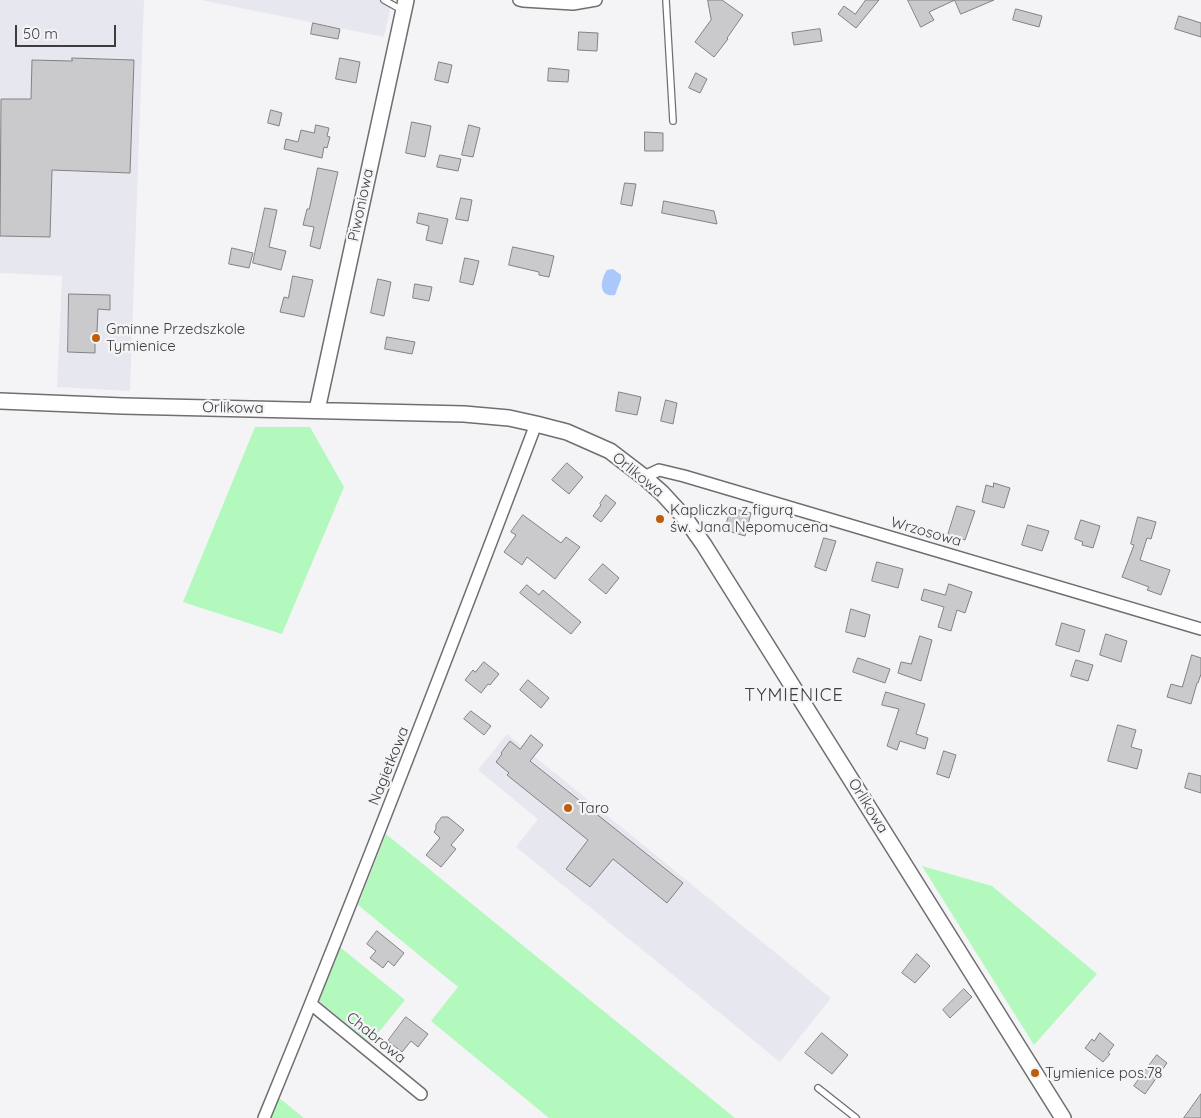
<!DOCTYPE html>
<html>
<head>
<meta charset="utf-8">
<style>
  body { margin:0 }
  #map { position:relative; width:1201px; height:1118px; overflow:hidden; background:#f4f4f7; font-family:Quicksand,sans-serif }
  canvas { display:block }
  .scale { position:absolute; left:15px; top:25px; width:101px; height:22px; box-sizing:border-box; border:2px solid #3d3d3e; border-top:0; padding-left:6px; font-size:15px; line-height:18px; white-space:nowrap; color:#3d3d3e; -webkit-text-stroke:4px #f4f4f7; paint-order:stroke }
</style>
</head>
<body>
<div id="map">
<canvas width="1201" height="1118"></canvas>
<div class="scale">50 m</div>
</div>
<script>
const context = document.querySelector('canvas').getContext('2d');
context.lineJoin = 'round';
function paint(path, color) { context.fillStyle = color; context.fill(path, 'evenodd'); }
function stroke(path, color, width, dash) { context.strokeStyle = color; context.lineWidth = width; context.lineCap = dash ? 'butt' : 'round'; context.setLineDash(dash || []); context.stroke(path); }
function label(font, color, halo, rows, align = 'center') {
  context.font = font + ' Quicksand,sans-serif'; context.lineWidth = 4.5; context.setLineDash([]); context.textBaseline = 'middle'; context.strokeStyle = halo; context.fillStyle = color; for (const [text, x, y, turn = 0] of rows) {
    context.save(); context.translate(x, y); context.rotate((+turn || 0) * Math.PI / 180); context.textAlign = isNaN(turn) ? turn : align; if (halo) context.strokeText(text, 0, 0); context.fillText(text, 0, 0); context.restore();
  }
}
const built = new Path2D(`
  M0 0H144L130 391 57 387 62 276 0 273Z
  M201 0H392L384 37Z
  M507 734 831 998 780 1062 516 847 538 819 478 770Z`);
const green = new Path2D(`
  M255 427H310L344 487 282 634 183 602Z
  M386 834 735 1118H549L431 1021 458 987 358 905Z
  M922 866 992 886 1097 974 1034 1045Z
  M340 947 405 1000 370 1043 318 1000Z
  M278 1097 304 1118H269Z`);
const water = new Path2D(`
  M613 269 621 275V279L615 295C598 298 600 280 607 270Z`);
const building = new Path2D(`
  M708 0H722L743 15 727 38 728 39 714 57 695 42 711 20Z
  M866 0H879L856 28 838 14 844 6 855 14Z
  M908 0H955L929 12 934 20 921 27Z
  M955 0H994L961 14Z
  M1016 9 1042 16 1039 27 1013 20Z
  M1179 16 1201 23V37L1175 29Z
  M313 23 340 29 338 39 311 34Z
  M820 29 822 41 794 45 792 33Z
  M579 32 598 33 597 51 578 50Z
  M72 58 134 60 130 173 52 170 50 237 0 236 1 99H31L32 60 72 61Z
  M340 58 360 62 356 83 336 79Z
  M439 62 452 65 448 83 435 80Z
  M549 68 569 70 568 82 548 81Z
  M696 73 707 79 700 93 689 88Z
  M271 110 282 113 279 126 268 123Z
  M412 122 431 126 425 157 406 153Z
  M316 125 329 128 327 136 330 137 327 148 324 147 322 158 284 149 286 139 298 142 301 130 314 133Z
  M469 125 480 128 473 157 462 155Z
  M645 132 663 133V151H645Z
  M440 155 461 159 458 171 437 167Z
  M318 168 338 172 320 249 310 246 314 227 303 225 307 209H309Z
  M625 183 636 184 632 206 621 204Z
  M461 198 472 200 468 221 456 219Z
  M664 201 714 211 717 224 662 213Z
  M265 208 277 210 269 247 286 251 281 270 253 263Z
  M419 213 448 219 442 244 426 240 429 226 417 223Z
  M513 247 554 256 549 277 539 275V272L509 265Z
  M232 248 253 253 249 268 229 264Z
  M465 258 479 261 473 285 460 282Z
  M293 276 313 280 304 317 280 312 284 297 288 298Z
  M378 279 391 282 384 316 371 313Z
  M415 284 432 287 429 301 413 298Z
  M69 294 110 295V310L98 309 97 332H95V353L68 352Z
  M387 337 415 342 412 354 385 349Z
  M619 392 641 397 637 415 616 411Z
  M666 400 677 403 673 424 661 421Z
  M567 463 583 477 569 494 552 480Z
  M994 483 1010 488 1004 508 982 502 986 485 993 487Z
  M606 495 616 503 601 522 593 516 601 505 600 504Z
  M957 506 975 511 965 540 948 535Z
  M731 508 751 513 745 536 725 530Z
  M523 515 561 543 566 537 580 547 555 579 527 557 522 565 504 552 516 535 511 532Z
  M1138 517 1156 522 1151 539 1147 538 1140 560 1170 570 1161 595 1147 590 1149 587 1122 577 1134 545 1131 544Z
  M1081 520 1100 526 1093 548 1082 545 1083 542 1075 539Z
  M1028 525 1049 531 1042 551 1022 545Z
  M824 538 836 541 826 571 815 567Z
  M877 562 903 569 898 588 872 581Z
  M603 564 619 578 606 594 589 580Z
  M949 584 972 592 965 613 957 610 951 631 938 627 944 607 921 600 924 589 945 595Z
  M527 585 539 595 543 590 581 622 571 634 520 593Z
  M851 609 870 615 865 637 846 632Z
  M1062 623 1085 630 1079 652 1056 645Z
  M1106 634 1127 641 1121 662 1100 655Z
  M920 636 932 640 921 681 898 673 901 662 911 664Z
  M1192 655 1201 658V674L1198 683H1197L1191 704 1167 697 1171 684 1182 687Z
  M858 658 890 669 885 683 853 672Z
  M1076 660 1093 665 1088 681 1071 676Z
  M484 662 499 674 490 685 488 684 481 693 465 680 473 670 475 672Z
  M528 680 549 698 541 708 520 690Z
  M886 692 925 704 916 734 928 738 925 749 900 741 897 750 887 746 899 709 882 705Z
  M471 711 491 726 484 735 464 719Z
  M1118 725 1136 730 1131 747 1142 750 1137 769 1108 761Z
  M531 735 543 745 530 761 683 883 667 903 613 859 590 887 566 869 588 840 507 775 509 773 496 762 502 754 501 753 510 741 520 749Z
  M944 751 956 755 949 778 937 774Z
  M1189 773 1201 776V793L1185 788Z
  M442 817H448L464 830 451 845 456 849 441 867 426 855 440 838 434 832 436 829V825Z
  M377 931 404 953 394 966 388 961 383 968 370 958 376 951 367 944Z
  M917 954 930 966 915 983 902 973Z
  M964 989 972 997 950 1018 943 1010Z
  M406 1017 428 1034 418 1047 411 1041 402 1052 388 1041Z
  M822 1033 848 1055 832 1074 805 1053Z
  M1100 1033 1114 1045 1108 1053 1110 1054 1103 1062 1085 1048 1092 1039 1094 1041Z
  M1157 1055 1167 1063 1145 1094 1134 1086Z
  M1201 1094V1118H1184Z`);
const service = new Path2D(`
  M384 0 402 10
  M666 0 673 121
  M818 1088 856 1118`);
const minor = new Path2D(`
  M519 0 523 1 573 4 596 0
  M644 477 659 470 684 476 1201 629
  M311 1004 421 1094
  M264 1118C359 888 448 656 536 424`);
const tertiary = new Path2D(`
  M0 401 123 406 464 414 509 418 536 424 567 432 610 451 644 477 662 493 685 518 704 545 1063 1118
  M317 410 406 0`);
const markers = [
  [96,338,5,"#bb5f0c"],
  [660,519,5,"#bb5f0c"],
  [568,808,5,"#bb5f0c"],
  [1035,1073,5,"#bb5f0c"]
];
const streetNames = [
  ["Piwoniowa",361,205,-78],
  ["Orlikowa",233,408,1],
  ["Orlikowa",638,475,39],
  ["Wrzosowa",926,532,16],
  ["Nagietkowa",389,766,-68],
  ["Orlikowa",868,806,58],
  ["Chabrowa",376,1038,39]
];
const poiNames = [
  ["Gminne Przedszkole",106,329],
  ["Tymienice",106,346],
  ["Kapliczka z figurą",670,510],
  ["św. Jana Nepomucena",670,527],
  ["Taro",578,808],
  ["Tymienice pos.78",1045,1073]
];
const quarterNames = [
  ["TYMIENICE",794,696]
];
paint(built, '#e7e7f0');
paint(green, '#b3f8bd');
paint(water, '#aac9fa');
paint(building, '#cacacd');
stroke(building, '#828285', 1);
stroke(service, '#6f6f72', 8);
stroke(minor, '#6f6f72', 14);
stroke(tertiary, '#6f6f72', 18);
stroke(service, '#fff', 5.5);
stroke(minor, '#fff', 11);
stroke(tertiary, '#fff', 15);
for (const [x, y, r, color] of markers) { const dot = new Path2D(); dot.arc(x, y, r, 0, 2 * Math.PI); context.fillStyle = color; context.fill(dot); stroke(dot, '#f4f4f7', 2); }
label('15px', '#3d3d3e', '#f4f4f7', streetNames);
label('15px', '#3d3d3e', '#f4f4f7', poiNames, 'left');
context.letterSpacing = '1px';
label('18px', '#3d3d3e', '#f4f4f7', quarterNames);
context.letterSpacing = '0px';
</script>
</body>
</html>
